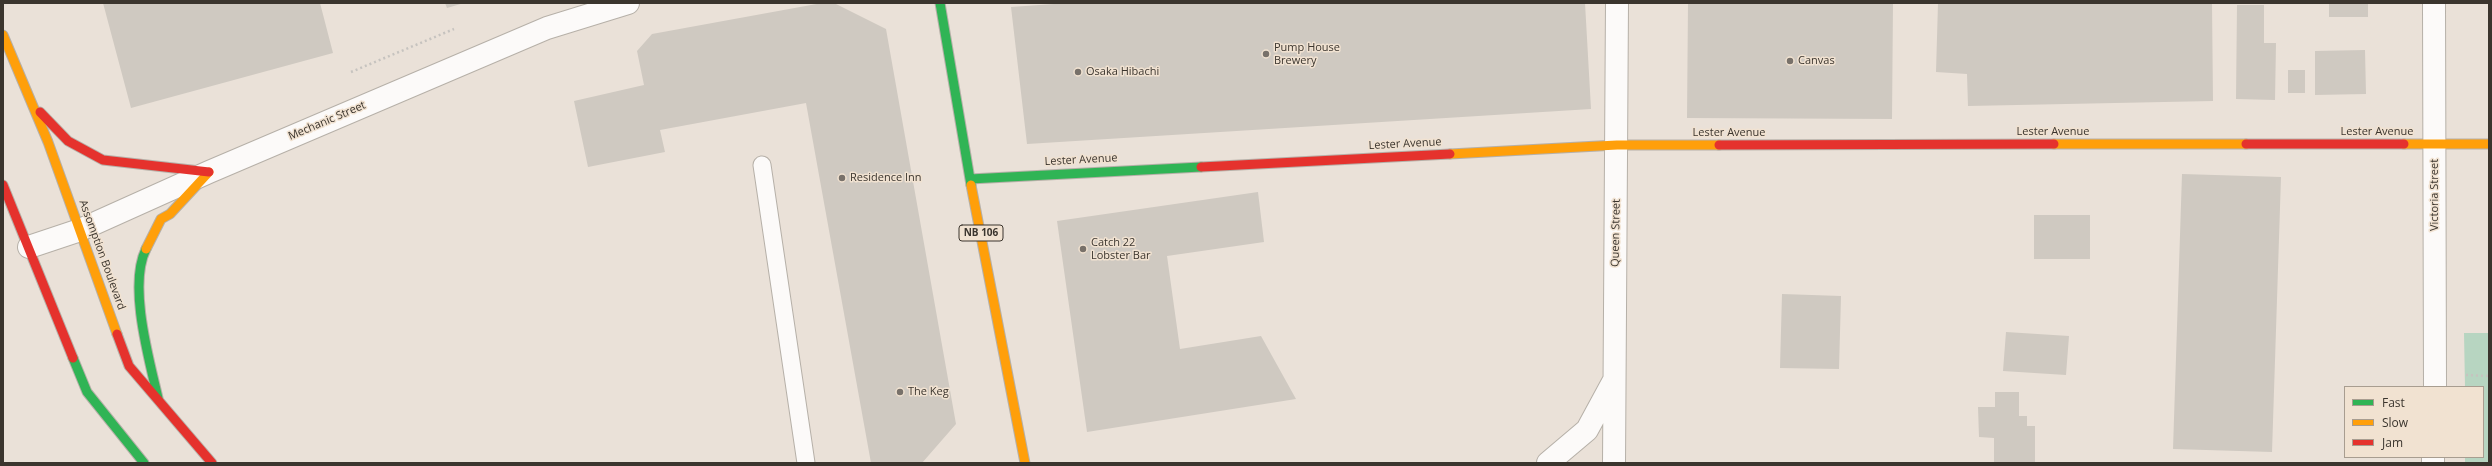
<!DOCTYPE html>
<html>
<head>
<meta charset="utf-8">
<style>
  body { margin:0 }
  #map { position:relative; width:2492px; height:466px; overflow:hidden; background:#eae1d8; font-family:"Open Sans",sans-serif }
  canvas { display:block }
  .frame { position:absolute; inset:0; border:4px solid #3b352e; pointer-events:none }
  .legend { position:absolute; left:2344px; top:386px; width:140px; height:72px; box-sizing:border-box; background:#f1e2d1; border:1px solid #a89d90; margin:0; padding:5px 7px; list-style:none; font-size:12px; color:#3b352e }
  .legend li { display:flex; align-items:center; gap:8px; height:20px }
  .legend b { width:20px; border:1px solid #a89d90 }
</style>
</head>
<body>
<div id="map">
<canvas width="2492" height="466"></canvas>
<div class="frame"></div>
<ul class="legend">
<li><b style="height:5px;background:#30b455"></b>Fast</li>
<li><b style="height:5px;background:#ff9f0a"></b>Slow</li>
<li><b style="height:5px;background:#e5322d"></b>Jam</li>
</ul>
</div>
<script>
const context = document.querySelector('canvas').getContext('2d');
context.lineJoin = 'round';
function paint(path, color) { context.fillStyle = color; context.fill(path, 'evenodd'); }
function stroke(path, color, width, dash) { context.strokeStyle = color; context.lineWidth = width; context.lineCap = dash ? 'butt' : 'round'; context.setLineDash(dash || []); context.stroke(path); }
function label(font, color, halo, rows, align = 'center') {
  context.font = font + ' "Open Sans",sans-serif'; context.lineWidth = 3; context.setLineDash([]); context.textBaseline = 'middle'; context.strokeStyle = halo; context.fillStyle = color; for (const [text, x, y, turn = 0] of rows) {
    context.save(); context.translate(x, y); context.rotate((+turn || 0) * Math.PI / 180); context.textAlign = isNaN(turn) ? turn : align; if (halo) context.strokeText(text, 0, 0); context.fillText(text, 0, 0); context.restore();
  }
}
const green = new Path2D(`
  M2464 333H2489V463H2465V457H2483V387H2465Z`);
const building = new Path2D(`
  M103 3H320L333 53 131 108Z
  M445 3H464L447 8Z
  M822 3H834L886 29 956 424 922 463H871L806 103 660 130 665 152 588 167 574 101 644 85 637 51 652 34Z
  M1068 3H1585L1591 109 1027 144 1011 7Z
  M1688 3H1893L1892 119 1687 118Z
  M1938 3H2212L2213 101 1968 106 1967 74 1936 72Z
  M2329 3H2368V17H2329Z
  M2237 5H2264V43H2276L2275 100 2236 99Z
  M2365 50 2366 94 2315 95V51Z
  M2288 70H2305V93H2288Z
  M2182 174 2281 177 2272 452 2173 449Z
  M1258 192 1264 242 1167 256 1180 349 1261 336 1296 399 1087 432 1057 221Z
  M2034 215H2090V259H2034Z
  M1782 294 1841 296 1839 369 1780 368Z
  M2006 332 2069 336 2066 375 2003 371Z
  M1995 392H2019V416H2027V426H2035V463H1994V438L1979 437 1978 407H1995Z`);
const path = new Path2D(`
  M351 72 454 29
  M2466 375 2489 376`);
const lane = new Path2D(`
  M762 165 806 463`);
const street = new Path2D(`
  M2434 3 2435 387
  M29 247 80 230 209 172 547 28 628 3
  M1548 463 1587 430 1613 382
  M1614 463 1617 3
  M2433 463V457`);
const fast = new Path2D(`
  M940 3 971 185
  M970 179 1201 167
  M146 249C128 285 149 359 158 398
  M73 358 87 392 144 463`);
const slow = new Path2D(`
  M3 35 48 142 117 334
  M2054 144H2246
  M2404 144H2489
  M1450 154 1617 145H1719
  M971 185 1025 463
  M146 249 161 219 170 214 209 172`);
const jam = new Path2D(`
  M40 112 68 141 103 160 209 172
  M2246 144H2404
  M1719 145 2054 144
  M1201 167 1450 154
  M3 185 73 358
  M117 334 129 366 212 463`);
const markers = [
  [1266,54,4,"#78716a"],
  [1790,61,4,"#78716a"],
  [1078,72,4,"#78716a"],
  [842,178,4,"#78716a"],
  [1083,249,4,"#78716a"],
  [900,392,4,"#78716a"]
];
const shields = [
  [981,233,44]
];
const shieldNames = [
  ["NB 106",981,233]
];
const poiNames = [
  ["Pump House",1274,48],
  ["Brewery",1274,61],
  ["Canvas",1798,61],
  ["Osaka Hibachi",1086,72],
  ["Residence Inn",850,178],
  ["Catch 22",1091,243],
  ["Lobster Bar",1091,256],
  ["The Keg",908,392]
];
const streetNames = [
  ["Mechanic Street",327,121,-23],
  ["Lester Avenue",2053,132],
  ["Lester Avenue",2377,132],
  ["Lester Avenue",1729,133],
  ["Lester Avenue",1405,144,-3],
  ["Lester Avenue",1081,160,-3],
  ["Victoria Street",2435,195,-90],
  ["Queen Street",1616,233,-89],
  ["Assomption Boulevard",102,255,70]
];
paint(green, '#b7d5c1');
paint(building, '#cfc9c1');
stroke(lane, '#b6b0a8', 19);
stroke(street, '#b6b0a8', 24);
stroke(fast, '#b6b0a8', 11);
stroke(slow, '#b6b0a8', 11);
stroke(jam, '#b6b0a8', 11);
stroke(path, '#c6c3bf', 2.5, [2, 3]);
stroke(lane, '#fcfaf9', 17);
stroke(street, '#fcfaf9', 22);
stroke(fast, '#30b455', 9);
stroke(slow, '#ff9f0a', 9);
stroke(jam, '#e5322d', 9);
for (const [x, y, r, color] of markers) { const dot = new Path2D(); dot.arc(x, y, r, 0, 2 * Math.PI); context.fillStyle = color; context.fill(dot); stroke(dot, '#f1e2d1', 1.5); }
for (const [x, y, w] of shields) { const box = new Path2D(); box.roundRect(x - w / 2, y - 8, w, 16, 3); context.fillStyle = '#f1e2d1'; context.fill(box); stroke(box, '#3b352e', 1); }
label('bold 10px', '#3b352e', null, shieldNames);
label('11px', '#3b352e', '#f1e2d1', poiNames, 'left');
label('11px', '#3b352e', '#f1e2d1', streetNames);
</script>
</body>
</html>
